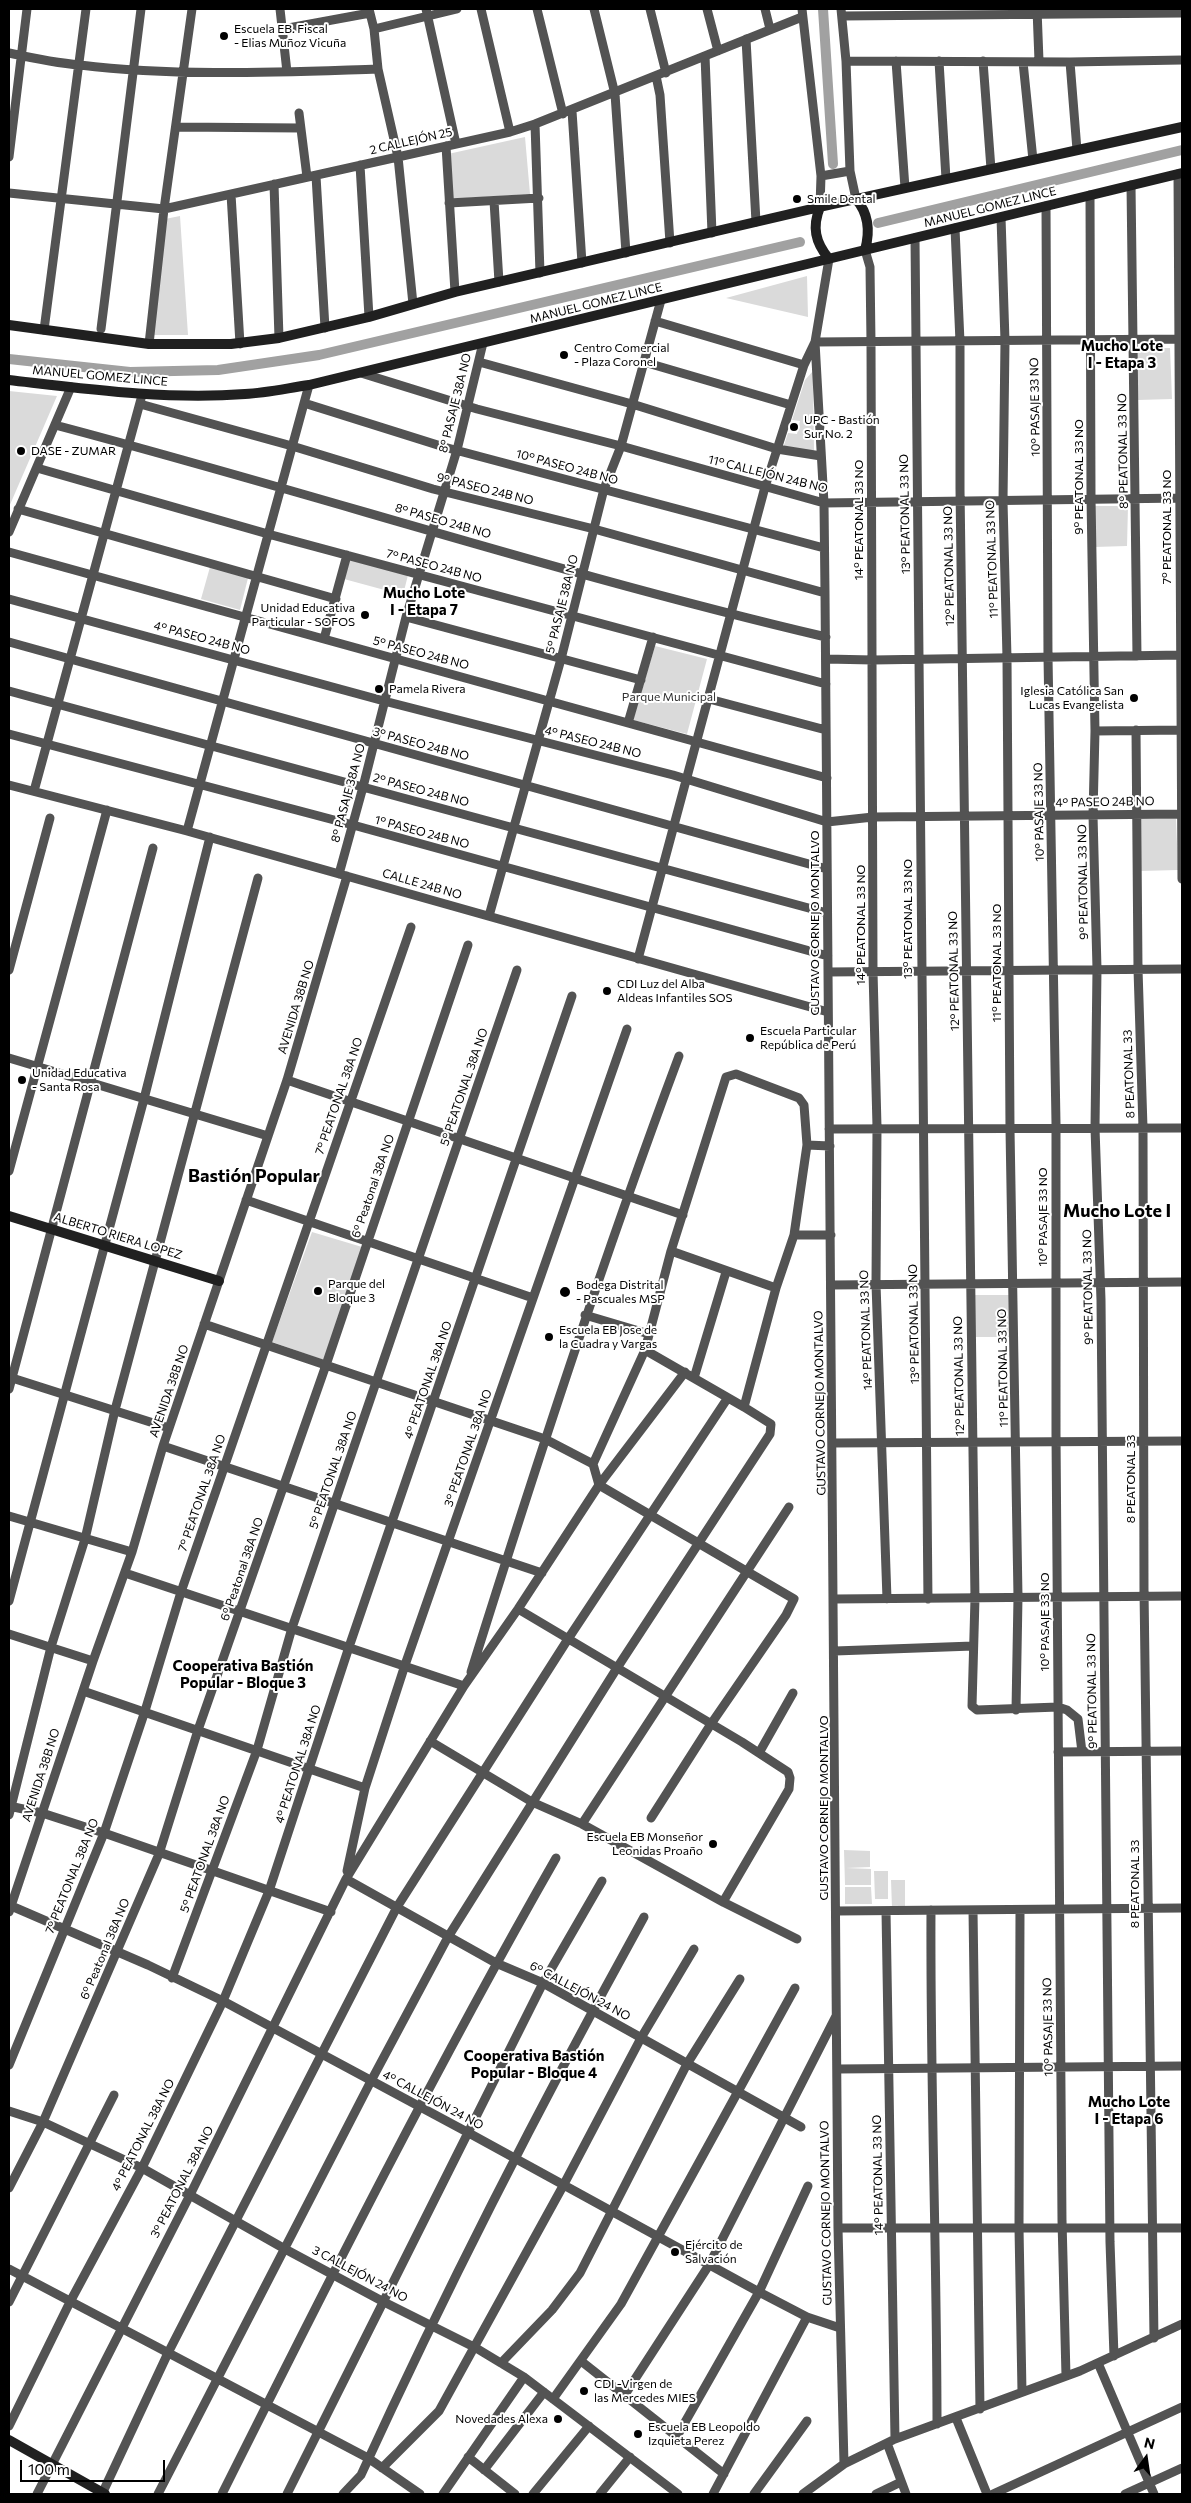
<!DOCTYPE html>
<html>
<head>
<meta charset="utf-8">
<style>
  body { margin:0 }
  #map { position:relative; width:1191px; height:2503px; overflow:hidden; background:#fff; font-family:Commissioner,sans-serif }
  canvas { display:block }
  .frame { position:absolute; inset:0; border:10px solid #000; pointer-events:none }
  .north { position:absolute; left:1121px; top:2433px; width:50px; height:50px; -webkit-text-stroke:4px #fff; paint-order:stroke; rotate:14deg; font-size:14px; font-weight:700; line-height:20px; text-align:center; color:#000 }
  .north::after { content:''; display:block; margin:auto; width:18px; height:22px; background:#000; clip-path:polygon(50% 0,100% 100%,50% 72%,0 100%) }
  .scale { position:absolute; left:20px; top:2460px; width:145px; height:22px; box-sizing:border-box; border:2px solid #000; border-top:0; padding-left:6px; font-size:15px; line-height:18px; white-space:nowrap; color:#000; -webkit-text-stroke:4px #fff; paint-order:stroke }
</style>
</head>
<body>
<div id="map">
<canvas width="1191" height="2503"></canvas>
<div class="frame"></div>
<div class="north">N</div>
<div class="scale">100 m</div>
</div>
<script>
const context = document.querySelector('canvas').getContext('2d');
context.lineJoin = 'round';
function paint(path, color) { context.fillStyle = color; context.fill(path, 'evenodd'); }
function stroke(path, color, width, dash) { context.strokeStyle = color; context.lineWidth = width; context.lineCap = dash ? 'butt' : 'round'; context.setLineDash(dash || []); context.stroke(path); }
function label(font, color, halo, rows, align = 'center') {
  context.font = font + ' Commissioner,sans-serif'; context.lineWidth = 4; context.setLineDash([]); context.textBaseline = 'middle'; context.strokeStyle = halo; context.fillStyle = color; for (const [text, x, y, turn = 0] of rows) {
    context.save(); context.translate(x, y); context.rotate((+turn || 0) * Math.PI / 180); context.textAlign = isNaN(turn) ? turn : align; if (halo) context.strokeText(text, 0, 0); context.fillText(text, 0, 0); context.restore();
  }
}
const green = new Path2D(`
  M525 137 530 194 451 199 448 154Z
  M180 216 188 335H153L165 219Z
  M807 276 808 317 726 298Z
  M1137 348H1170L1172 399 1138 400Z
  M813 371 814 451 783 448 788 433 797 434 800 421 792 420 805 380Z
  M9 391 57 396 9 507Z
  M1093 506H1128L1127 546 1094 547Z
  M349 559 408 575 403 595 344 579Z
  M210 567 248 578 240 610 201 599Z
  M655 646 707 659 687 734 633 720Z
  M1139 819H1176L1178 870 1140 871Z
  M312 1232 362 1247 324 1360 272 1342Z
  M973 1295H1012L1011 1337H973Z
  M844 1850 870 1851V1867L846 1868 871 1869V1885H845Z
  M874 1871H888V1899H875Z
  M891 1880H905V1908H892Z
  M845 1887H871L872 1904H845Z`);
const canal = new Path2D(`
  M823 9 833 164
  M878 223 1182 150
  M9 359 130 372 218 370 319 355 800 242`);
const street = new Path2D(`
  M280 9 287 72
  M369 9 374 29 378 69 398 157 413 304
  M426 9 456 144
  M481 9 510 132
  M537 9 563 114
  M594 9 615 94 626 253
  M650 9 666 73
  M707 9 718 51
  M765 9 770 29
  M802 9 821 176 820 207
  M841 9 846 61 850 171 856 199
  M1037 9 1039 61
  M842 16 1182 13
  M283 29 370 13
  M374 29 457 9
  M746 39 756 222
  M9 53C32 58 56 63 80 65 179 77 280 72 378 69
  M705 56 712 233
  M846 61 1070 62 1182 60
  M896 61 905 188
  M939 61 946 179
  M983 61 991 169
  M1023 62 1033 160
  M1070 62 1077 150
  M656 76 660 95 670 243
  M572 111 582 263
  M299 113 307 177
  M535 124 540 273
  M177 127 300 128
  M446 146 455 292
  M9 157 27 9
  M360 165 369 317
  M1178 174 1182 879
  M316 176 325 328
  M821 176 850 171
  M274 184 279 338
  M1131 185 1137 656
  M9 193 164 209 510 132 535 124 802 17
  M231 194 240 344
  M1090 195 1091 498 1095 731 1093 815 1097 969 1095 1128 1101 1300 1110 2242 1114 2356
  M494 201 499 282
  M449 203 539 198
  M1046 206 1048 657 1056 1123V1434L1062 2220 1066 2376
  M1001 217 1005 341 1003 501 1007 658 1010 1129 1018 1597 1016 1710
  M955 228 960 342V489L975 1598 972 1706 977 1710 1058 1707 1067 1710 1078 1719 1082 1752
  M915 238 928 1599
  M865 250 870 267 871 342 873 971 877 1127 876 1284 887 1599
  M829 259 815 342 824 503 825 593 838 2228 844 2464
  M655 321 804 365
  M101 329 141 9
  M44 330 86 9
  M815 342 1182 339
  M149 344 164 209 192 9
  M479 362 632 404 777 449 821 456
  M644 362 791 405
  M361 373 477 409 621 446 824 503 1182 498
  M304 403 444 447 824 548
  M140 404 292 446 433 489 594 529 825 593
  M55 425C313 493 566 576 826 637
  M37 468 268 534 826 684
  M18 509 336 599
  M9 532 71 387
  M9 552 827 778
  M9 599 384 701 673 775 827 822 873 817 1182 814
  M406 617 641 680
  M324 639 347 555
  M9 642 827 869
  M826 659 873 660 1182 655
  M9 691 827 913
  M709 699 826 730
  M628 723 653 637
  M1136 730 1138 969 1143 1128 1144 1590 1154 2338
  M1095 731 1181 730
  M9 734 353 825 828 956
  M9 785 187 831 828 1012
  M34 791 141 399
  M187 831 309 385
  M339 874 363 787 406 617 457 450 483 343
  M489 916 561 659 604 489 621 446 661 300
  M638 959 765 487 804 365 815 342
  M9 970 50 818
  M828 972 1182 969
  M9 1058 268 1136
  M287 1080 683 1215
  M829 1129 1182 1128
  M807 1145 830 1146
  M9 1171 107 810
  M246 1200 533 1298
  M794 1235H831
  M671 1251 776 1288
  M831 1285 1182 1282
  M585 1315 649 1334
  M204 1324 545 1439 593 1464
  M9 1377 169 1428
  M694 1378 726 1272
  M9 1389 153 848
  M833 1443 1182 1441
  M163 1446 542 1573
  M599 1485 593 1464 645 1350 671 1251 726 1077 736 1074 799 1098 804 1105 807 1145 794 1235 776 1288 744 1407 645 1350
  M599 1485 794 1599 786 1615 711 1724 651 1818
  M9 1516 132 1552
  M125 1573 464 1686
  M835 1599 1182 1596
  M9 1601 144 1099 210 837
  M518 1609 742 1742 788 1772 790 1778 789 1789 723 1902
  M9 1634 93 1661
  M835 1651 973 1646
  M471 1672C536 1465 603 1259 679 1056
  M83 1691 365 1788
  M430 1741 532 1802 582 1824 723 1902 797 1939
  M1058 1752 1182 1751
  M759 1753 793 1693
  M9 1806 42 1813 104 1833 331 1912
  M9 1815 51 1647 85 1539 115 1410 258 878
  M582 1824 789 1507
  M347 1871 365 1788 405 1665 627 1029
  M346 1879 496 1963 543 1983 801 2127
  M9 1905 148 1965 223 2001 467 2132 759 2292 807 2317 840 2328
  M931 1910C930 2082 937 2253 937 2424
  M973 1910C974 2077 979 2243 980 2409
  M1020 1910 1019 2228 1022 2392
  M837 1911 1182 1908
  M886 1911 895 2439
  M9 1912 93 1661 132 1552 163 1446 287 1080 347 876
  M172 1978 257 1750 292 1628 517 970
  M9 2065 104 1833 145 1711 181 1592 411 927
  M838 2069 1182 2066
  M9 2111 43 2122 142 2168 285 2249 382 2301 476 2348 524 2377 678 2494
  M9 2188 43 2122 159 1854 198 1730 326 1365 468 945
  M838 2228H1182
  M9 2269 368 2458 420 2494
  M9 2302 114 2095
  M581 2361 724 2474
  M501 2363 552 2310 580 2273 687 2064 740 1979
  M1098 2363 1154 2494
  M624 2396 709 2265 836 2016
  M553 2399 621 2304 795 1988
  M956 2418 987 2494
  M9 2426 70 2302 142 2168 223 2001 269 1891 349 1647 572 996
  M676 2438 759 2292 808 2186
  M887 2443 906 2494
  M468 2457 515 2494
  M382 2468 439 2411 563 2186 641 2038 694 1949
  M484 2470 544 2392
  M37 2494 190 2195 346 1879 464 1686 518 1609 599 1485 685 1372
  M102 2494 168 2353 397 1907 568 1639 727 1399
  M158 2494 371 2081 448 1937 617 1668 770 1434 771 1424 744 1407
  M222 2494C329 2280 437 2066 556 1858
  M287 2494 543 1983 602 1881
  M343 2494 361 2475C448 2285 543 2100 644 1917
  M443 2494 524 2377
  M533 2494 589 2426
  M600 2494 630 2457
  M713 2494 807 2317
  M754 2494 807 2421
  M803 2494 844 2464 895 2439 1080 2371 1182 2324
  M876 2494 901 2482
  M993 2494 1182 2407
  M1125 2494 1182 2468`);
const secondary = new Path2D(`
  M856 199C869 214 870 232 865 250
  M820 207C812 227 815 242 829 259
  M9 325 149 344H231L279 338 369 317 455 292 820 207 1182 127
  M9 380C87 389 166 400 245 394 266 393 288 388 309 385L1182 173
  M9 1216 219 1281
  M9 2440 105 2494`);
const markers = [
  [224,36,5,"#000"],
  [797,199,5,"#000"],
  [564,355,5,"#000"],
  [794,427,5,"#000"],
  [21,451,5,"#000"],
  [365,615,5,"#000"],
  [379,689,5,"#000"],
  [1134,698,5,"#000"],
  [607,991,5,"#000"],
  [750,1038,5,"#000"],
  [22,1080,5,"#000"],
  [318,1291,5,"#000"],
  [565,1292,6,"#000"],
  [549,1337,5,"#000"],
  [713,1844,5,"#000"],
  [675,2252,5,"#000"],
  [584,2391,5,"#000"],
  [558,2419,5,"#000"],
  [638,2434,5,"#000"]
];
const poiNames = [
  ["Escuela EB. Fiscal",234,29],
  ["- Elias Muñoz Vicuña",234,43],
  ["Smile Dental",807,199],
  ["Centro Comercial",574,348],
  ["- Plaza Coronel",574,362],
  ["UPC - Bastión",804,420],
  ["Sur No. 2",804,434],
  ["DASE - ZUMAR",31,451],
  ["Unidad Educativa",355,608,"right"],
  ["Particular - SOFOS",355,622,"right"],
  ["Pamela Rivera",389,689],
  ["Iglesia Católica San",1124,691,"right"],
  ["Lucas Evangelista",1124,705,"right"],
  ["CDI Luz del Alba",617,984],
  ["Aldeas Infantiles SOS",617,998],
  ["Escuela Particular",760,1031],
  ["República de Perú",760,1045],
  ["Unidad Educativa",32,1073],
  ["- Santa Rosa",32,1087],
  ["Parque del",328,1284],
  ["Bloque 3",328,1298],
  ["Bodega Distrital",576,1285],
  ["- Pascuales MSP",576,1299],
  ["Escuela EB Jose de",559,1330],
  ["la Cuadra y Vargas",559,1344],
  ["Escuela EB Monseñor",703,1837,"right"],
  ["Leonidas Proaño",703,1851,"right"],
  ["Ejército de",685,2245],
  ["Salvación",685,2259],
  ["CDI -Virgen de",594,2384],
  ["las Mercedes MIES",594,2398],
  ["Novedades Alexa",548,2419,"right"],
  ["Escuela EB Leopoldo",648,2427],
  ["Izquieta Perez",648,2441]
];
const streetNames = [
  ["2 CALLEJÓN 25",411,141,-13],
  ["MANUEL GOMEZ LINCE",990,207,-14],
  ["MANUEL GOMEZ LINCE",596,303,-14],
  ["MANUEL GOMEZ LINCE",100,376,5],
  ["8° PASAJE 38A NO",455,403,-76],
  ["10° PASAJE 33 NO",1035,407,-91],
  ["8° PEATONAL 33 NO",1123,451,-91],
  ["10° PASEO 24B NO",567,467,15],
  ["11° CALLEJÓN 24B NO",768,474,14],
  ["9° PEATONAL 33 NO",1079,477,-90],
  ["9° PASEO 24B NO",485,489,14],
  ["13° PEATONAL 33 NO",905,514,-91],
  ["14° PEATONAL 33 NO",859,520,-90],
  ["8° PASEO 24B NO",443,521,16],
  ["7° PEATONAL 33 NO",1167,527,-90],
  ["11° PEATONAL 33 NO",992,559,-92],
  ["7° PASEO 24B NO",434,566,15],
  ["12° PEATONAL 33 NO",949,566,-91],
  ["5° PASAJE 38A NO",562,604,-76],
  ["4° PASEO 24B NO",202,638,15],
  ["5° PASEO 24B NO",421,653,15],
  ["4° PASEO 24B NO",593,742,14],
  ["3° PASEO 24B NO",421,744,15],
  ["2° PASEO 24B NO",421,790,15],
  ["8° PASAJE 38A NO",348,793,-75],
  ["4° PASEO 24B NO",1105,802,-1],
  ["10° PASAJE 33 NO",1039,812,-91],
  ["1° PASEO 24B NO",422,832,15],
  ["9° PEATONAL 33 NO",1083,882,-91],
  ["CALLE 24B NO",422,884,16],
  ["13° PEATONAL 33 NO",908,919,-90],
  ["GUSTAVO CORNEJO MONTALVO",815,923,-90],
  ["14° PEATONAL 33 NO",861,925,-90],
  ["11° PEATONAL 33 NO",997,963,-90],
  ["12° PEATONAL 33 NO",954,971,-91],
  ["AVENIDA 38B NO",296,1007,-73],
  ["8 PEATONAL 33",1129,1074,-92],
  ["5° PEATONAL 38A NO",464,1087,-71],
  ["7° PEATONAL 38A NO",339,1096,-71],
  ["6º Peatonal 38A NO",373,1186,-71],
  ["10° PASAJE 33 NO",1043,1217,-90],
  ["ALBERTO RIERA LOPEZ",118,1236,17],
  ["9° PEATONAL 33 NO",1088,1287,-91],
  ["13° PEATONAL 33 NO",914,1324,-91],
  ["14° PEATONAL 33 NO",866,1330,-92],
  ["11° PEATONAL 33 NO",1003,1368,-91],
  ["12° PEATONAL 33 NO",959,1376,-91],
  ["4° PEATONAL 38A NO",428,1380,-71],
  ["AVENIDA 38B NO",169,1391,-71],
  ["GUSTAVO CORNEJO MONTALVO",820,1403,-91],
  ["3° PEATONAL 38A NO",468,1448,-71],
  ["5° PEATONAL 38A NO",333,1470,-71],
  ["8 PEATONAL 33",1131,1479,-90],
  ["7° PEATONAL 38A NO",202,1493,-71],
  ["6º Peatonal 38A NO",242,1569,-71],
  ["10° PASAJE 33 NO",1045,1622,-90],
  ["9° PEATONAL 33 NO",1092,1691,-91],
  ["4° PEATONAL 38A NO",298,1764,-72],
  ["AVENIDA 38B NO",41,1775,-72],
  ["GUSTAVO CORNEJO MONTALVO",824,1808,-90],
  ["5° PEATONAL 38A NO",205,1854,-70],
  ["7° PEATONAL 38A NO",72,1876,-68],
  ["8 PEATONAL 33",1135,1884,-90],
  ["6º Peatonal 38A NO",105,1949,-67],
  ["6° CALLEJÓN 24 NO",580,1991,28],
  ["10° PASAJE 33 NO",1048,2027,-91],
  ["4° CALLEJÓN 24 NO",433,2100,28],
  ["4° PEATONAL 38A NO",143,2135,-63],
  ["14° PEATONAL 33 NO",878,2175,-91],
  ["3° PEATONAL 38A NO",182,2182,-63],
  ["GUSTAVO CORNEJO MONTALVO",826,2213,-91],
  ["3 CALLEJÓN 24 NO",360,2274,28]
];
const parkNames = [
  ["Parque Municipal",669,697]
];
const quarterNames = [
  ["Mucho Lote",1122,346],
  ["I - Etapa 3",1122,363],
  ["Mucho Lote",424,593],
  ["I - Etapa 7",424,610],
  ["Cooperativa Bastión",243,1666],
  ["Popular - Bloque 3",243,1683],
  ["Cooperativa Bastión",534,2056],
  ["Popular - Bloque 4",534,2073],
  ["Mucho Lote",1129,2102],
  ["I - Etapa 6",1129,2119]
];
const districtNames = [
  ["Bastión Popular",254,1176],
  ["Mucho Lote I",1117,1211]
];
paint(green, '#dadada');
stroke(canal, '#a1a1a1', 10);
stroke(street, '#535353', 9);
stroke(secondary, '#202020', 10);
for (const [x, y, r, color] of markers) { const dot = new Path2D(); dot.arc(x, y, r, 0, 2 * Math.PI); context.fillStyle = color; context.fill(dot); stroke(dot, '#fff', 2); }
label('12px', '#000', '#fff', poiNames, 'left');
label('12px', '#000', '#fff', streetNames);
label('12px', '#313131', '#fff', parkNames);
label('bold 15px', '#000', '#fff', quarterNames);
label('bold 18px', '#000', '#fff', districtNames);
</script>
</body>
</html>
